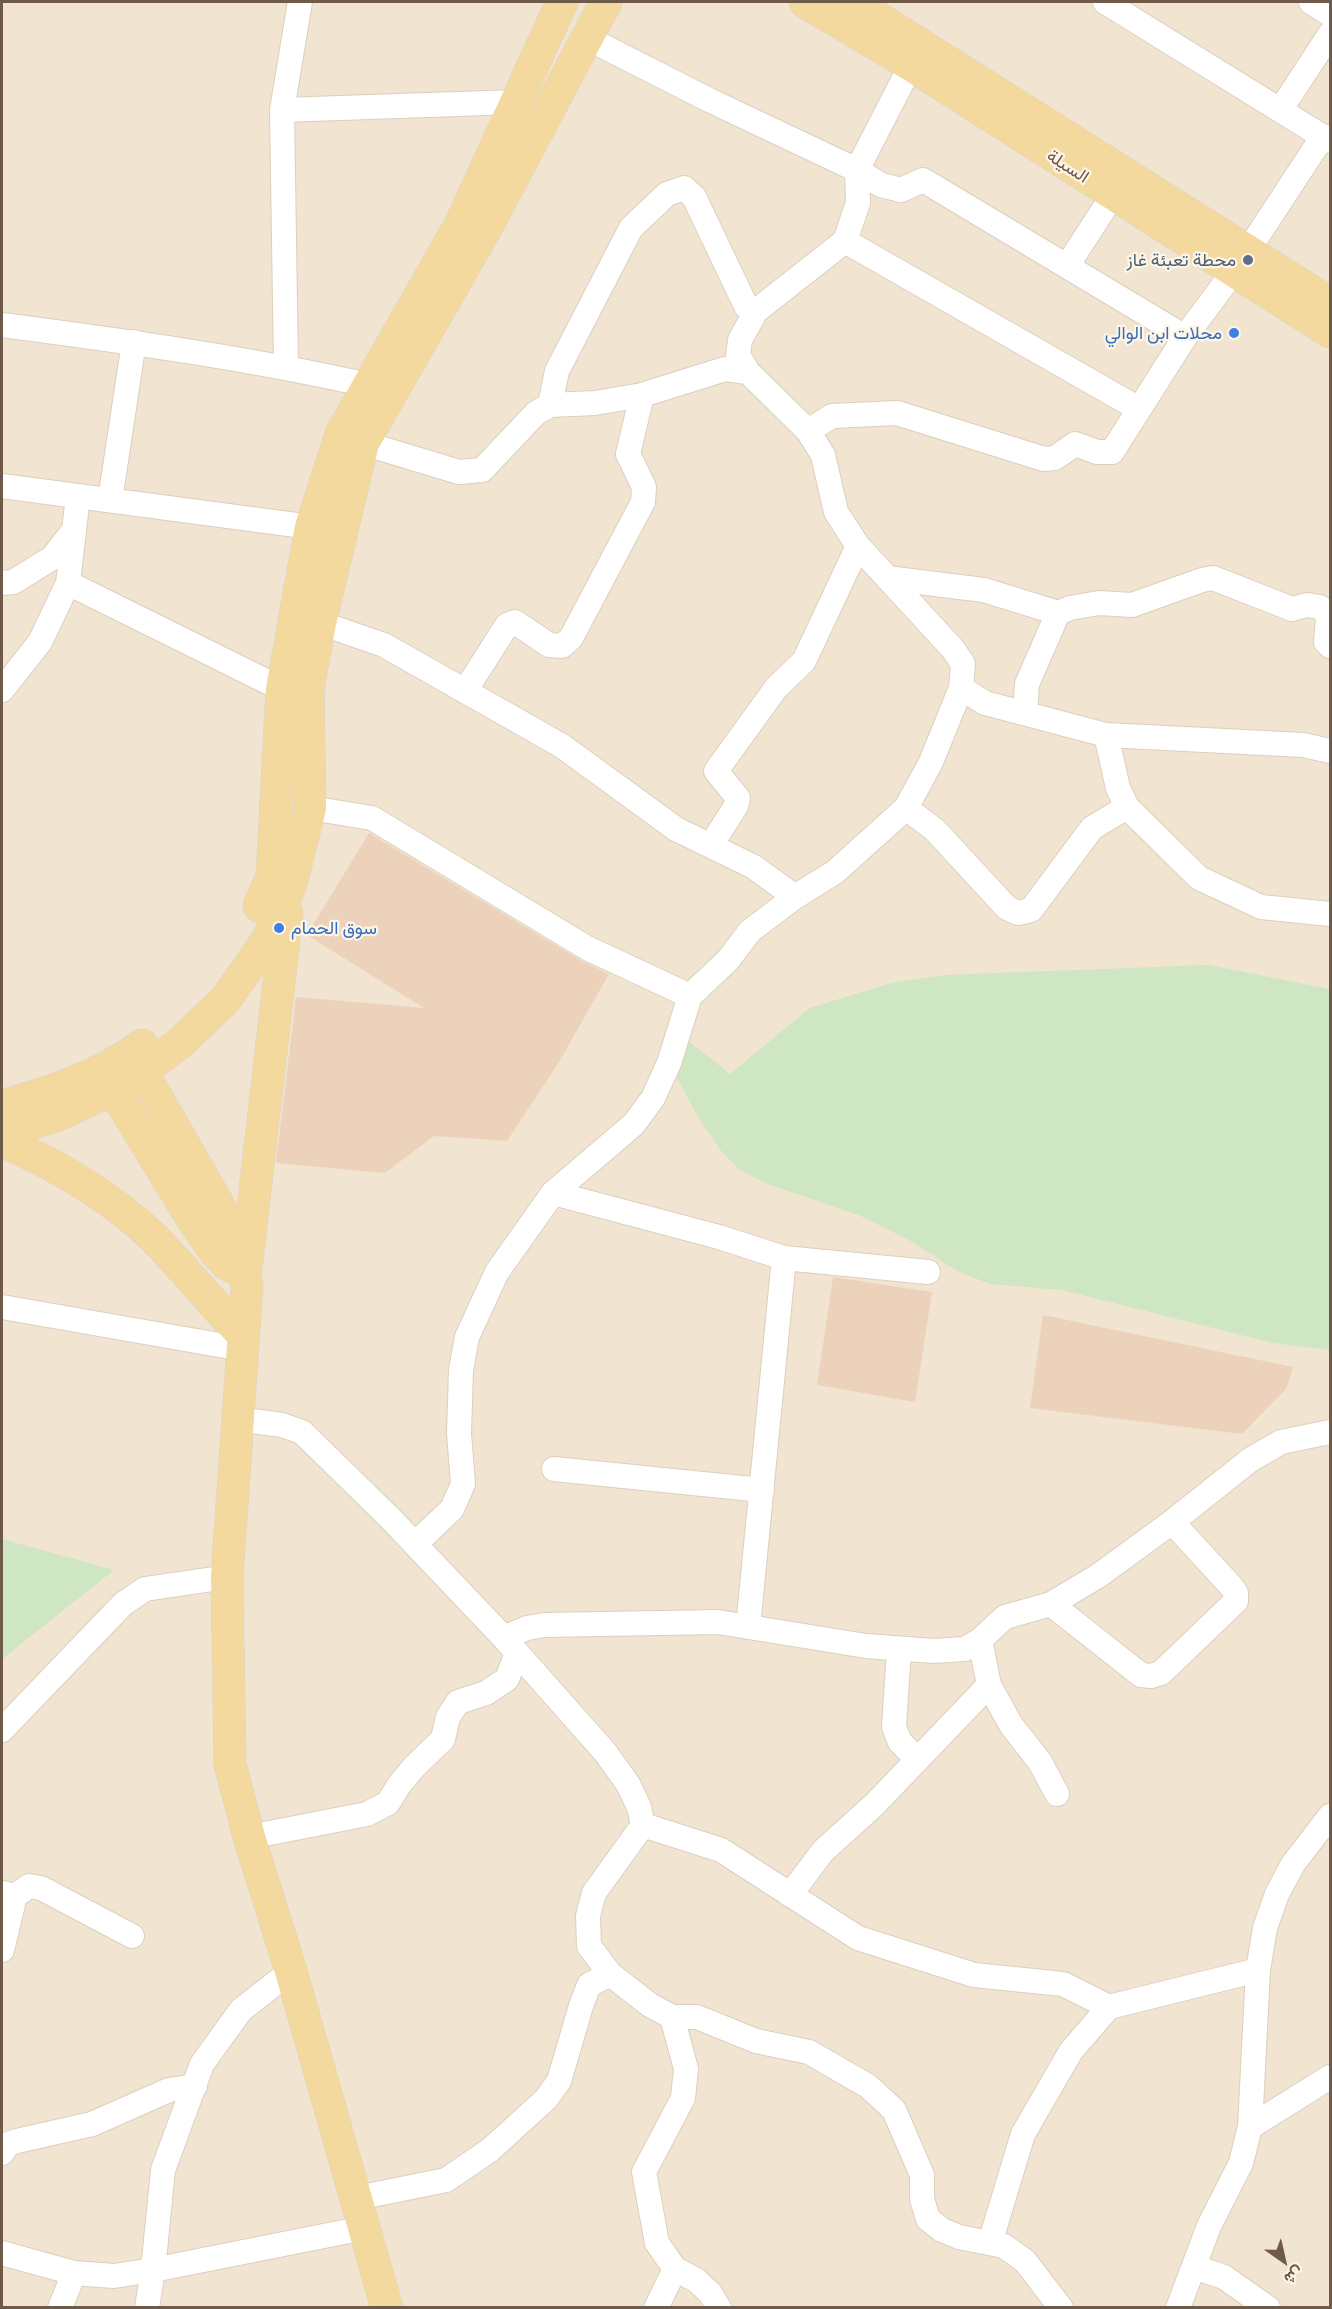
<!DOCTYPE html>
<html>
<head>
<meta charset="utf-8">
<style>
  body { margin:0 }
  #map { position:relative; width:1332px; height:2309px; overflow:hidden; background:#faf2e1; font-family:"Exo 2",Vazirmatn,sans-serif }
  canvas { display:block }
  .frame { position:absolute; inset:0; border:3px solid #6f5a4a; pointer-events:none }
  .north { position:absolute; left:1254px; top:2231px; width:60px; height:60px; -webkit-text-stroke:4px #fdf6e7; paint-order:stroke; rotate:146deg; font-size:16px; font-weight:700; line-height:24px; text-align:center; color:#6f5a4a }
  .north::after { content:''; display:block; margin:auto; width:21px; height:27px; background:#6f5a4a; clip-path:polygon(50% 0,100% 100%,50% 72%,0 100%) }
</style>
</head>
<body>
<div id="map">
<canvas width="1332" height="2309"></canvas>
<div class="frame"></div>
<div class="north">ش</div>
</div>
<script>
const context = document.querySelector('canvas').getContext('2d');
context.lineJoin = 'round';
function paint(path, color) { context.fillStyle = color; context.fill(path, 'evenodd'); }
function stroke(path, color, width, dash) { context.strokeStyle = color; context.lineWidth = width; context.lineCap = dash ? 'butt' : 'round'; context.setLineDash(dash || []); context.stroke(path); }
function label(font, color, halo, rows, align = 'center') {
  context.font = font + ' "Exo 2",Vazirmatn,sans-serif'; context.lineWidth = 4.5; context.setLineDash([]); context.textBaseline = 'middle'; context.strokeStyle = halo; context.fillStyle = color; for (const [text, x, y, turn = 0] of rows) {
    context.save(); context.translate(x, y); context.rotate((+turn || 0) * Math.PI / 180); context.textAlign = isNaN(turn) ? turn : align; if (halo) context.strokeText(text, 0, 0); context.fillText(text, 0, 0); context.restore();
  }
}
const residential = new Path2D(`
  M2 2H1330V2307H2Z`);
const green = new Path2D(`
  M1208 965 1330 989V1350L1273 1343 1062 1290 990 1284 959 1272 909 1240 861 1216 765 1183 739 1169 722 1152 700 1120 672 1069 678 1033 730 1074 810 1008 891 983 945 975Z
  M2 1539 114 1570 2 1659Z`);
const building = new Path2D(`
  M369 833 580 960 609 974 559 1062 507 1141 434 1136 385 1173 276 1163 296 997 424 1008 307 935Z
  M833 1277 932 1292 915 1402 817 1385Z
  M1043 1315 1293 1367 1286 1389 1242 1434 1030 1408Z`);
const minor = new Path2D(`
  M1105 2 1330 141
  M1311 2 1330 14
  M587 38 709 100 857 170 881 185 901 190 923 180 1185 337
  M1281 109 1330 34
  M282 110 516 102
  M845 241 1139 409
  M1247 252 1323 136
  M1067 266 1113 195
  M2 325C125 341 247 358 368 385
  M286 367 282 110 300 2
  M550 405 557 371 631 228 667 194 684 188 694 197 746 306 756 311
  M808 431 832 416 897 413 1044 459 1055 458 1075 444 1097 452H1112L1185 337 1234 271
  M363 443 459 472 482 470 536 413 550 405 595 403 642 395 725 369 748 372
  M2 486 311 527
  M78 496 68 583 282 689
  M110 500 134 342
  M887 578 984 590 1058 613 1070 608 1099 603 1132 605 1202 580 1213 578 1292 609 1307 605 1320 607 1326 612 1328 618 1326 642 1330 646
  M2 583 13 582 52 558 73 531
  M320 623 384 645 562 746 676 829 754 867 795 897
  M961 688 985 703 1106 735 1303 745 1330 751
  M2 690 40 642 68 583
  M465 691 507 625 515 622 549 645 562 646 571 638 643 502 644 487 628 454 642 395
  M1025 713 1027 684 1058 613
  M1106 735 1118 788 1127 807 1199 878 1261 907 1330 914
  M310 808 372 818 587 948 690 996
  M906 808 935 830 1007 908 1018 913 1031 910 1092 828 1127 807
  M711 845 736 806 738 798 716 771 776 688 804 661 858 546
  M553 1193 719 1237 784 1258 928 1272
  M2 1307 242 1349
  M237 1419 282 1425 302 1432 390 1518 504 1638 605 1752 628 1784 639 1807 643 1825 594 1893 588 1916 589 1946 610 1974 650 2005 672 2017H697L756 2041 809 2052 868 2086 894 2110 922 2175V2199L928 2219 942 2230 959 2237 1004 2246 1025 2261 1061 2308
  M554 1469 762 1490
  M415 1544 452 1509 463 1484 459 1433 461 1370 467 1337 497 1272 553 1193 634 1124 653 1098 669 1063 690 996 728 960 750 931 795 897 835 872 906 808 931 762 961 688 963 664 953 649 858 546 836 512 823 455 808 431 748 372 738 355 740 340 756 311 845 241 858 203 857 170 911 65
  M1051 1604 1141 1675 1151 1676 1161 1673 1236 1601V1593L1231 1586 1172 1522
  M748 1627 784 1258
  M504 1638 527 1628 544 1625 718 1622 866 1646 934 1651 965 1649 980 1640 1005 1617 1051 1604 1098 1576 1172 1522 1250 1460 1281 1442 1330 1432
  M980 1640 989 1685 1011 1725 1040 1762 1057 1794
  M899 1649 894 1727 900 1742 917 1759
  M2 1730 123 1604 145 1589 227 1577
  M643 1825 721 1850 858 1938 974 1975 1063 1984 1109 2007 1258 1970
  M249 1837 367 1814 388 1803 399 1785 414 1767 443 1739 448 1717 458 1702 486 1693 507 1679 517 1653
  M2 1893 15 1896 2 1950
  M790 1895 823 1851 874 1805 989 1685
  M15 1896 29 1886 41 1888 132 1936
  M672 2017 686 2069 683 2098 644 2172 657 2243 675 2269 696 2280 710 2293 719 2308
  M1250 2127 1330 2077
  M2 2153 8 2144 17 2141 92 2124 169 2090 195 2086
  M357 2198 446 2180 490 2150 546 2099 559 2081 581 2006 589 1985 610 1974
  M990 2243 1023 2134 1071 2051 1109 2007
  M2 2253 74 2273 114 2276 153 2270 364 2228
  M1194 2267 1224 2277 1268 2308
  M60 2308 74 2273
  M147 2308 153 2270 163 2170 202 2064 241 2010 291 1971
  M656 2308 675 2269
  M1178 2308 1209 2226 1241 2163 1250 2127 1258 1970 1265 1928 1277 1894 1293 1864 1330 1816`);
const major = new Path2D(`
  M805 2 911 65 1330 332
  M853 2 1330 303
  M259 906 272 876 282 689 311 527 341 434 460 225 562 2
  M132 1054 234 1232 247 1261 245 1274 247 1287 227 1577 230 1764 249 1837 291 1971 387 2308
  M102 1071 194 1222 215 1252 227 1264 245 1274
  M2 1106C51 1092 100 1076 142 1045
  M2 1132 56 1116 113 1089 142 1071 179 1044 226 999 268 939 291 884 310 808 308 689 320 623 363 443 485 230 606 2
  M2 1141C57 1165 109 1195 153 1237 185 1269 212 1304 244 1336
  M247 1260 287 913`);
const markers = [
  [1248,260,6,"#5c6f8a"],
  [1234,333,6,"#3f7fe0"],
  [279,928,6,"#3f7fe0"]
];
const streetNames = [
  ["السيلة",1068,166,33]
];
const serviceNames = [
  ["محطة تعبئة غاز",1236,260]
];
const shopNames = [
  ["محلات ابن الوالي",1222,333],
  ["سوق الحمام",291,928,"left"]
];
paint(residential, '#f1e4d1');
paint(green, '#cee6c2');
paint(building, '#edd2bb');
stroke(minor, '#ddcfbe', 26);
stroke(major, '#dad4d0', 33);
stroke(minor, '#fff', 24);
stroke(major, '#f4d99e', 32);
for (const [x, y, r, color] of markers) { const dot = new Path2D(); dot.arc(x, y, r, 0, 2 * Math.PI); context.fillStyle = color; context.fill(dot); stroke(dot, '#fdf6e7', 2); }
label('18px', '#6f5a4a', '#fdf6e7', streetNames);
label('18px', '#4e5e75', '#fdf6e7', serviceNames, 'right');
label('18px', '#366cbe', '#fdf6e7', shopNames, 'right');
</script>
</body>
</html>
